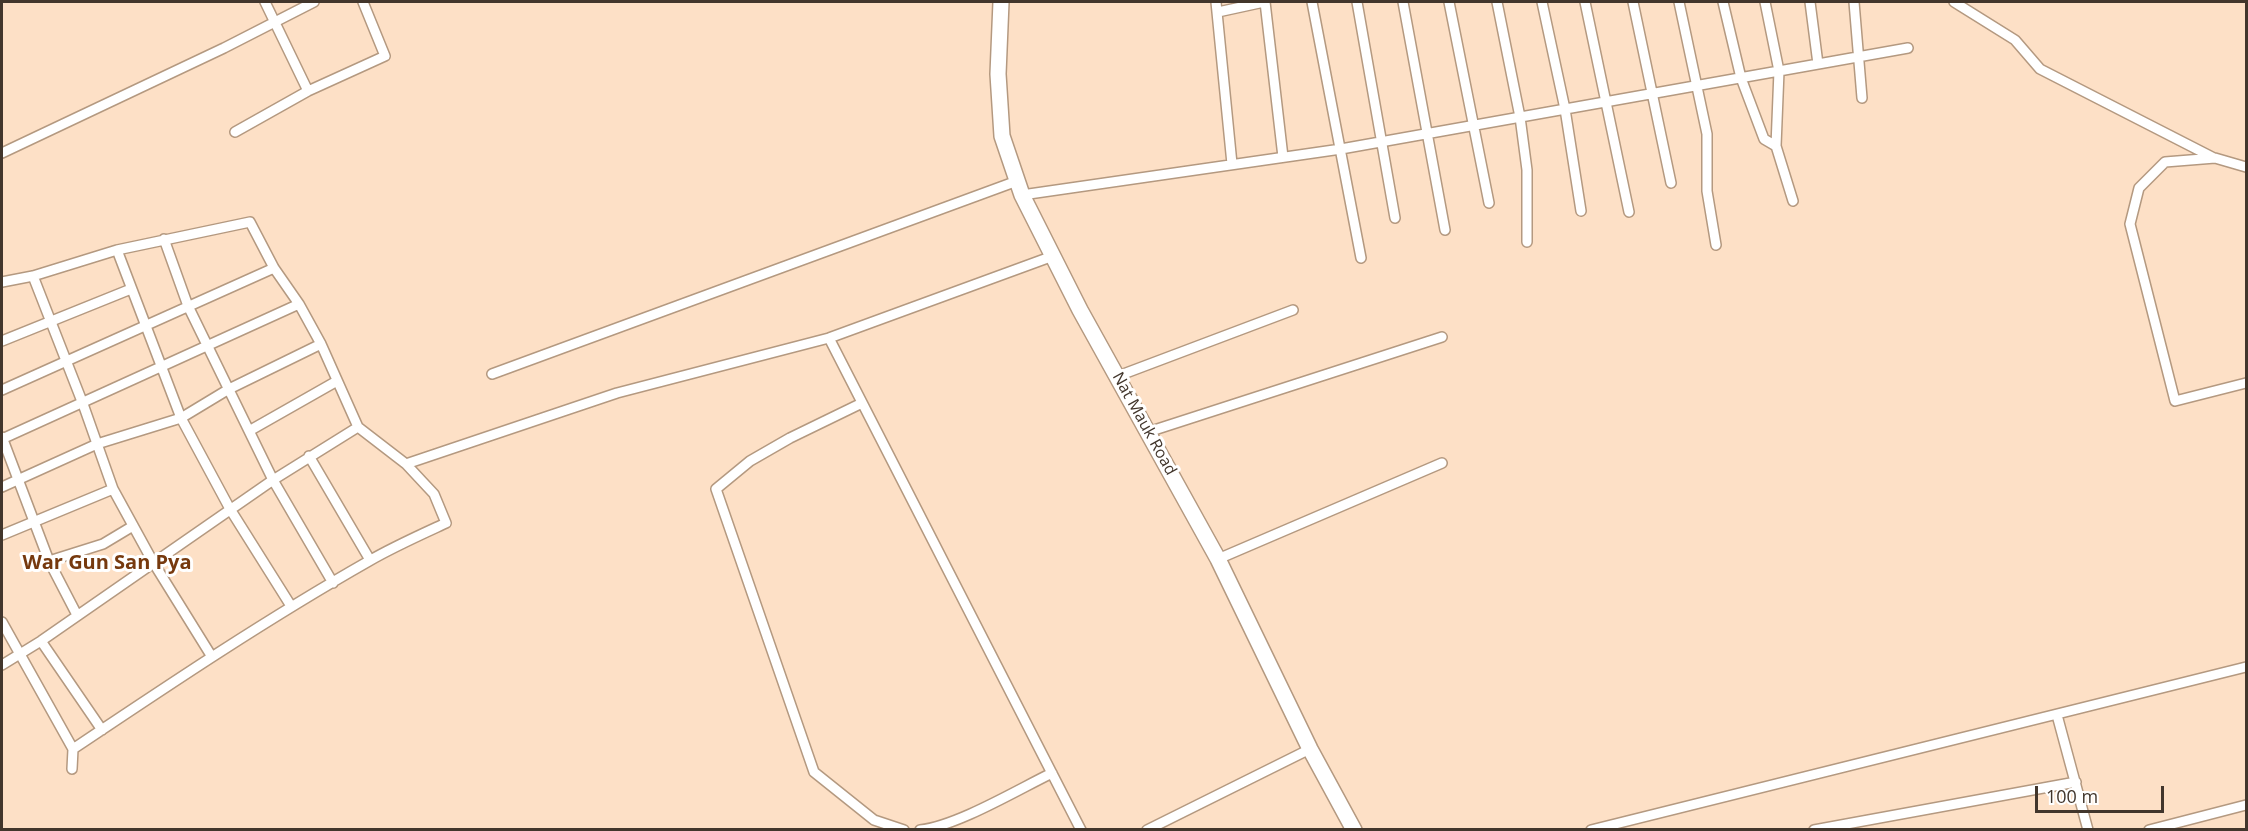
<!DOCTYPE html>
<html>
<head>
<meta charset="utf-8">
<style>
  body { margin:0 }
  #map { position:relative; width:2248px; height:831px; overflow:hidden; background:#fde0c6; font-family:"Open Sans",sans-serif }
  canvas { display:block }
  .frame { position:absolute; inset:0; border:3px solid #42362c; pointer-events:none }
  .scale { position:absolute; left:2035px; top:786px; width:129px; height:27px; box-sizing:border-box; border:3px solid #42362c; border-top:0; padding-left:8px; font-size:18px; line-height:21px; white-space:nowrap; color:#42362c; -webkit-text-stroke:4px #fff; paint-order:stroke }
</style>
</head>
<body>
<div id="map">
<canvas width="2248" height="831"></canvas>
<div class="frame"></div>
<div class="scale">100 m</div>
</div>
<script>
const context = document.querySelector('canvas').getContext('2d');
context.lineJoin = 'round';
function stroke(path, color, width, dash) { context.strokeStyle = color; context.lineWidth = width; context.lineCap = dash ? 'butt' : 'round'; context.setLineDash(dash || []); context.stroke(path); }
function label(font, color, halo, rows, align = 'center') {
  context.font = font + ' "Open Sans",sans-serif'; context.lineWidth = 6; context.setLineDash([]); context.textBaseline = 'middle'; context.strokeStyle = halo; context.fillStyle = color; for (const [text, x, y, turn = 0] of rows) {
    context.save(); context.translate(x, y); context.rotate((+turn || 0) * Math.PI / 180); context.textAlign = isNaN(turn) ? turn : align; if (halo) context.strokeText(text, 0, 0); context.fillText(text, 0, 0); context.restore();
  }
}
const minor = new Path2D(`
  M265 2 308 91
  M1216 2 1232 164
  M1265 2 1283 157
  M1312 2 1361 258
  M1357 2 1395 218
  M1403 2 1445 230
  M1449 2 1489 203
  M1497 2 1520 117 1527 170V242
  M1542 2 1565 109 1581 211
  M1585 2 1629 212
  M1633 2 1671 183
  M1679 2 1707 134V191L1716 245
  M1723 2 1741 78 1764 139 1776 146
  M1765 2 1779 71 1776 146 1793 201
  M1810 2 1818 64
  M1854 2 1862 98
  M1954 2 2015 40 2040 69 2214 158
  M1218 12 1264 2
  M235 132 308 91 385 56 363 2
  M2 153 224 48 314 2
  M2246 167 2215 158 2165 162 2139 188 2130 224 2175 401 2246 383
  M1022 195 1341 149 1908 48
  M164 239 188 306 273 480 333 583
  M117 250 181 418 230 509 291 606
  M33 276 83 404 113 489 153 562 212 657
  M2 282 33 276 117 250 250 222 274 268 299 304 321 344 358 427 406 464 617 393 829 338 1053 256
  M829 338 1081 830
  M2 341 131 289
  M492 374 1017 181
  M1118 376 1293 310
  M2 390 274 268
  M862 403 790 438 750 461 716 489 814 772 874 820 904 830
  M249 431 337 381
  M1148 432 1442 337
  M2 437 49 561 77 615
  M2 439 299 304
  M309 456 370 560
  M2 487 97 444 181 418 229 389 321 344
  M2 535 113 489
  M1218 559 1442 463
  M49 561 103 544 133 526
  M2 622 73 749
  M41 641 102 730
  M2 665 41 641 273 480 358 427
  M2057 715 2088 830
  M72 769 73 749C170 684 267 619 369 561 393 547 420 535 446 523L434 494 406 464
  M920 830C957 826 1017 790 1052 773
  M1147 830 1310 749
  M1591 830 2246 667
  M1814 830 2076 782
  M2149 830 2246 805`);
const trunk = new Path2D(`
  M1001 2 998 74 1002 136 1022 195 1080 310 1218 559 1310 749 1354 830`);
const streetNames = [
  ["Nat Mauk Road",1144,424,61]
];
const quarterNames = [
  ["War Gun San Pya",107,563]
];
stroke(minor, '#b49980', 12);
stroke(trunk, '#b49980', 18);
stroke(minor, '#fff', 9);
stroke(trunk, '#fff', 15);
label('16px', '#42362c', '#fff', streetNames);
label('bold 20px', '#76390e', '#fff', quarterNames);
</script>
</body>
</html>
